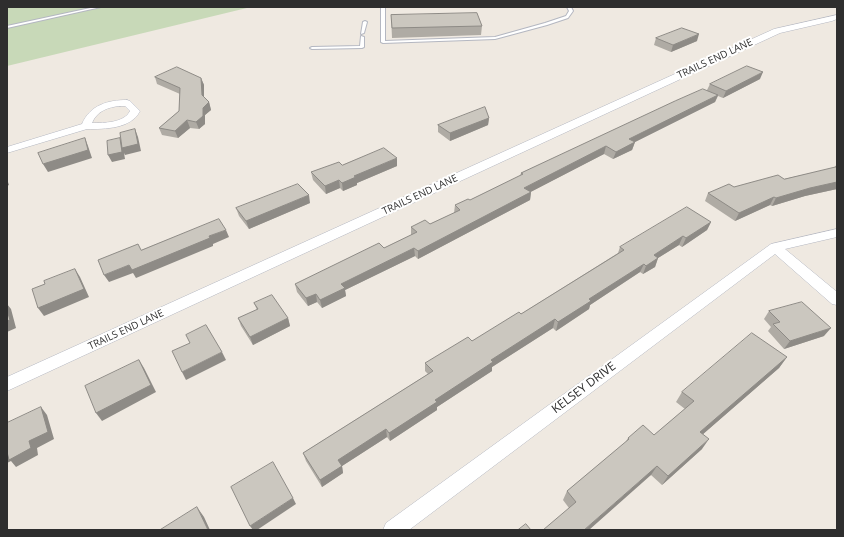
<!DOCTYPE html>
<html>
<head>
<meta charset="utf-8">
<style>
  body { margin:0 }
  #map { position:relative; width:844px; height:537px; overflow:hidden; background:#efe9e1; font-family:"Open Sans",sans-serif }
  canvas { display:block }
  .frame { position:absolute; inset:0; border:8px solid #2e2e2e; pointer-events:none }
</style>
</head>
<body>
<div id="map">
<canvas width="844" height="537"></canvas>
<div class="frame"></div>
</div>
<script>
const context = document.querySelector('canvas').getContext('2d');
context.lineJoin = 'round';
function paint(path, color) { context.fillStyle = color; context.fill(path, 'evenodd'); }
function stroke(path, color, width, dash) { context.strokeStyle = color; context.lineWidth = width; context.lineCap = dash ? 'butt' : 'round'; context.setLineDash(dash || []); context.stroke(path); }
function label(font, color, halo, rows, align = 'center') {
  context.font = font + ' "Open Sans",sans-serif'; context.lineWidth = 4; context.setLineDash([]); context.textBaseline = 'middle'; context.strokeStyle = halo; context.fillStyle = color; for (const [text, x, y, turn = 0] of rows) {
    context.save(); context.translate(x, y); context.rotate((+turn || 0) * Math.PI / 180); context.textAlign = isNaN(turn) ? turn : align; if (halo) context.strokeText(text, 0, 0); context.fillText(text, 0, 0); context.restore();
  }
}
const cemetery = new Path2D(`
  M7 7H251L7 66Z`);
const lane = new Path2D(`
  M95 7H101L7 28V26Z
  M381 7H385V41L495 37 545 23 566 16 569 11 567 7H571L573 11 568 18 547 25 495 39 383 43 381 42Z
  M365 21 367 22 364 33 361 34 363 22Z
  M361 36 364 37V47L362 48 312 49 310 48 312 47 360 46Z`);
const street = new Path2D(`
  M837 15V19L832 21 780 33 7 391V377L774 29Z
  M127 100 130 101 140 111C131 129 105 129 87 129L7 153V147L82 124C90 105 108 100 127 100ZM120 106H125L130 111C124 123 104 123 92 123 97 111 108 107 120 106Z
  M837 229V237L785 249 837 292V305L832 304 775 254 409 530H383L386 523 771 244Z`);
const wall = new Path2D(`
  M391 15 482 26 481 35 392 38Z
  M656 38 697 41 671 52 654 45Z
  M155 77 201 78 204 85V97L209 102 211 110 205 115V124L199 129 190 128 178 138 162 135 159 128 179 111 180 94 157 84Z
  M760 79 723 98 718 96 715 102 635 142 632 150 613 159 604 154 530 192H531L530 200 418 259 415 256 345 290 346 296 322 308 317 302 308 306 297 292 295 284 384 248 411 235V227L430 224 454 213 455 205 470 200 520 176 521 173 707 90 710 84Z
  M489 118 488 125 450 141 438 132V125Z
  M837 164V189L805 196 772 206 770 205 735 221 705 201 708 193 734 187 784 179 834 168Z
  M342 165 397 166 357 183V185L343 191 340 188 326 194 313 180 311 172Z
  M310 203 249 229 239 216 236 208Z
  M711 222 707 230 682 247 679 245 658 258 655 267 643 274 640 272 590 305 589 309 556 331 553 328 492 367V371L437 407V410L390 441 387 437 342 466 343 473 322 487 306 461 303 453 428 374 425 371V363L472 341 521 314 618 253 620 247Z
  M254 303 288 318 290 326 253 345 241 326 238 318 257 310Z
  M769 311 824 336 784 349 768 331 771 327 764 319Z
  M787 357 779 368 703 434 702 449 662 485 651 475 569 508 563 500 567 491 625 443 628 438 654 435 685 409 676 402 682 392Z`);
const shadedWall = new Path2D(`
  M699 34 697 41 671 52 673 45Z
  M763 72 760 79 723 98 726 91Z
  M201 78 204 85V102L202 95Z
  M718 95 715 102 635 142 632 150 613 159 616 152 629 139Z
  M209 102 211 110 205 115V124L199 129 196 122 203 108Z
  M489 118 488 125 450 141V133Z
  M187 120 190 128 178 138 175 131Z
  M135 129 138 137 141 151 125 155 124 153 125 159 112 162 108 155 120 138 123 146Z
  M85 138 88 146 92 158 48 172 43 164Z
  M606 146 604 154 523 196 524 188Z
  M397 158V166L357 183V185L343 191 342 183 354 176Z
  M7 179 9 185 7 186Z
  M339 180 340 188 326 194 325 186Z
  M837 182V189L805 196 772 206 776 198 810 188Z
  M531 192 530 200 418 259V251Z
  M309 195 310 203 249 229 246 221Z
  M774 197 770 205 735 221 739 213Z
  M711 222 707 230 682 247 686 238Z
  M226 230 229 237 213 244V246L136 278 133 273 109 282 104 275 129 265 209 236Z
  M683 236 679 245 658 258 655 267 643 274 646 266 654 255Z
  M414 248 415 256 345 290 346 296 322 308 320 300 341 284Z
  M644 264 640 272 590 305 589 309 556 331 558 322 589 299Z
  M75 269 80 277 89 297 44 316 38 308Z
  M316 294 317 302 308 306 306 298Z
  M7 304 11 309 16 328 7 332Z
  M288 318 290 326 253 345 250 337Z
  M555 319 553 328 492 367V371L437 407V410L390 441 389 433 491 360Z
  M831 328 824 336 784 349 790 341Z
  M222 352 226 360 186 380 182 372Z
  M787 357 779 368 694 442 700 432Z
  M139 360 144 368 156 392 102 421 96 413Z
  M41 407 47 415 54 439 37 448 38 455 16 467 11 461 7 463V452L29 441Z
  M386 429 387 437 342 466 343 473 322 487 320 480 338 460Z
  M709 439 702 449 662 485 668 476Z
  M657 466 651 475 589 530H584Z
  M293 498 296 504 257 530H253L250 526Z
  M197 507 204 517 210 530H208Z`);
const building = new Path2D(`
  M477 13 482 26 392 28 391 15Z
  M682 28 699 34 673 45 656 38Z
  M747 66 763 72 726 91 710 84Z
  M177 67 201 78 202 95 209 102 203 108V116L196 122 187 120 175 131 159 128 179 111 180 88 155 77Z
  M703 89 718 95 629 139 635 142 616 152 606 146 524 188 531 192 418 251 414 248 341 284 345 288 320 300 316 294 306 298 295 284 379 243 384 248 417 232 411 227 425 220 430 224 460 210 455 205 468 199 470 200 523 174 521 173 675 101Z
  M485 107 489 118 450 133 438 125Z
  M135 129 138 144 122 148 120 133Z
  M85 138 88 150 43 164 38 153Z
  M120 138 122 152 108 155 107 141Z
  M384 148 397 158 354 176 356 177 342 183 339 180 325 186 311 172 339 162 342 165Z
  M837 167V182L810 188 776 198 774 197 739 213 708 193 729 184 734 187 778 175 784 179Z
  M298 184 309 195 246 221 236 208Z
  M687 207 711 222 686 238 683 236 654 255 658 258 646 266 644 264 589 299 591 301 558 322 555 319 491 360 493 362 435 400 437 402 389 433 386 429 338 460 342 466 320 480 303 453 433 371 425 363 468 337 472 341 519 312 521 314 624 250 620 247Z
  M219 219 226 230 209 236 210 238 132 270 129 265 104 275 98 260 138 244 141 250Z
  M75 269 84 289 38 308 32 289 45 284 44 281Z
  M272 295 288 318 250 337 238 318 258 309 254 303Z
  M802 302 831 328 790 341 773 324 780 322 769 311Z
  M7 310 10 320 7 321Z
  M206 325 222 352 182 372 172 351 190 343 186 335Z
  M752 333 787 357 700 432 709 439 668 476 657 466 584 530H543L576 502 567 491 629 439 628 438 643 425 654 435 694 401 682 392Z
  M139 360 151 385 96 413 85 386Z
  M41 407 48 432 29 441 31 448 9 460 7 452V423Z
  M273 462 293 498 250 526 231 487Z
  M197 507 208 530H160Z
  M526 524 531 530H518Z`);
const streetNames = [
  ["TRAILS END LANE",715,59,-25],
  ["TRAILS END LANE",420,195,-25],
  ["TRAILS END LANE",126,330,-25]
];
const nearStreetnames = [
  ["KELSEY DRIVE",584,388,-37]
];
paint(cemetery, '#c8d9b8');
stroke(lane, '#b4b7c1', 2);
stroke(street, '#b4b7c1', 1);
paint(lane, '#fff');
paint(street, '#fff');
paint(wall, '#afaba4');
paint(shadedWall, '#8e8b86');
paint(building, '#cbc7bf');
stroke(building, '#8e8b86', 1);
label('10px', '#2e2e2e', '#fff', streetNames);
label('12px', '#2e2e2e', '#fff', nearStreetnames);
</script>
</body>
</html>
